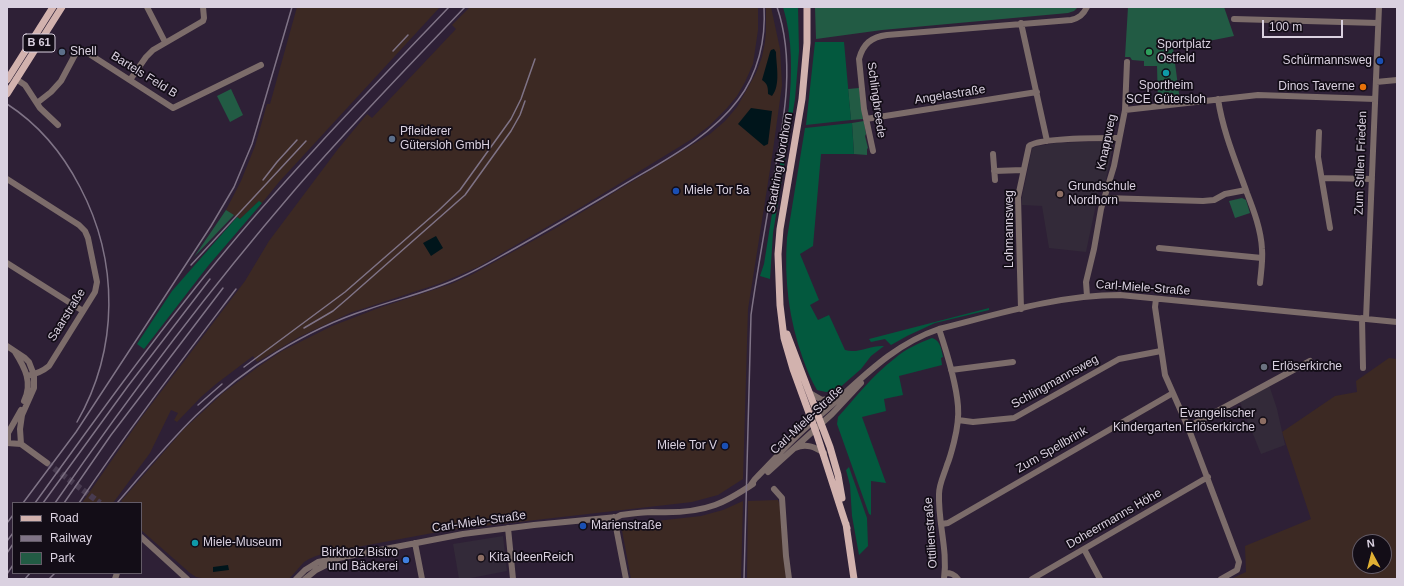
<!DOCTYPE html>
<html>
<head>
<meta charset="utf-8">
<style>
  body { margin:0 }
  #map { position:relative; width:1404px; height:586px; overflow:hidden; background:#2e2036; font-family:Arial,sans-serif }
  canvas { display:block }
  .frame { position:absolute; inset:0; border:8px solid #dad1e0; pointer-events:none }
  .legend { position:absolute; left:12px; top:502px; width:130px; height:72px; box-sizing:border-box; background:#130d17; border:1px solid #635b67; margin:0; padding:5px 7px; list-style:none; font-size:12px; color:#dad1e0 }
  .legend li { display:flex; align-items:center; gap:8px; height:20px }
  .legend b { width:20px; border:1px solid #635b67 }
  .north { position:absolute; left:1352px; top:534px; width:40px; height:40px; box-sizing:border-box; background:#130d17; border:1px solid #635b67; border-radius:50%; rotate:353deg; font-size:11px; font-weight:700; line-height:16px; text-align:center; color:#dad1e0 }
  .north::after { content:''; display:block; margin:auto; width:14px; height:18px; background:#e0b034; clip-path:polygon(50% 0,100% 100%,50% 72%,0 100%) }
  .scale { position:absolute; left:1262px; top:20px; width:81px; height:18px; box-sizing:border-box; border:2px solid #dad1e0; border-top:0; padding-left:5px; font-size:12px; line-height:14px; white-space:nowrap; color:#dad1e0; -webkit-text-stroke:3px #130d17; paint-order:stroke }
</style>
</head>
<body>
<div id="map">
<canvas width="1404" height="586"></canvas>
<div class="frame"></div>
<ul class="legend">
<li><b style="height:5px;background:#d2b2ae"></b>Road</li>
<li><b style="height:5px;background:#7f7386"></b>Railway</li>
<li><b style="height:11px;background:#225b44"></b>Park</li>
</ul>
<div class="north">N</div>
<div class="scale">100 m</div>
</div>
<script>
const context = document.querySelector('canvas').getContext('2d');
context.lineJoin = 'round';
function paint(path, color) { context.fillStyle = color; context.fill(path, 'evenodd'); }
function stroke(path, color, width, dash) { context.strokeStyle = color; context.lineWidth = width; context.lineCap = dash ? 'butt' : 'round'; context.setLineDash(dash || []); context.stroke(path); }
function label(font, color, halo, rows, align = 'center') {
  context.font = font + ' Arial,sans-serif'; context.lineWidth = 3.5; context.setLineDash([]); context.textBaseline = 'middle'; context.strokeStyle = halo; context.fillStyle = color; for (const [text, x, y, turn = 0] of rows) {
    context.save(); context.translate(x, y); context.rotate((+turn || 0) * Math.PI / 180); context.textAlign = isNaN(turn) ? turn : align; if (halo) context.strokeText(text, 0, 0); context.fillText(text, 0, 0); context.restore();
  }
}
const industrial = new Path2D(`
  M297 7H440L279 182 262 203 258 202 240 219 226 210 241 181 255 146 267 104H270Z
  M470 7H758V30L753 64 745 82 737 96 727 108 709 126 692 139 583 206 478 267 441 283 350 313 299 337 257 362 253 356 216 384 201 397 177 422 174 420 178 413 171 410 150 453 113 503H82L141 418 245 281 269 241 338 149 367 114 372 118 456 29 452 25Z
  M766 7H771L780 49 782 85 772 157 748 309 743 479 718 495 692 502 449 530 330 552 316 556 309 559 304 562 289 579H207L196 577 190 573 141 530V503H124L121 501 184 429 223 393 258 367 282 351 332 326 376 309 451 284 473 274 556 228 710 134 725 121 737 107 756 73 762 57 765 42 766 32Z
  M1389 358 1397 359V579H1231L1246 572 1245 546 1311 519 1282 432 1335 396 1357 392 1356 381ZM1360 542H1384V566H1360Z
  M778 500 780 505 786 579H747L748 501Z
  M743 501 741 579H631L621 525 701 516 723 510Z`);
const education = new Path2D(`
  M1106 141H1109L1111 143 1113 147 1104 188 1099 190 1086 252 1049 248 1042 206 1022 205V197L1032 149 1034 147 1055 143Z
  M1269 385 1277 409 1285 445 1261 454 1240 402Z
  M503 536 507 571 466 579H459L453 544Z`);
const green = new Path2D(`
  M815 7H1078L1074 11 1068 13 882 30 816 39Z
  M1128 7H1224L1234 36 1173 48 1180 101 1158 103 1157 66H1144V61L1132 60 1130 57H1125Z
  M859 88 863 119 851 120 848 89Z
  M231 89 243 115 230 122 217 96Z
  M864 121 866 134 865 136 868 148 867 149V155L854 154 852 123Z
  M1242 198 1246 200 1250 213 1235 218 1229 201Z
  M226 210 234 215 194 257Z`);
const forest = new Path2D(`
  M783 7H798L799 51 795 99 773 233 770 279 760 276 764 264 789 107C792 73 793 40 783 7Z
  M815 42H844L851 120 806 125Z
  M852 123 854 154H821L813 246 800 254 819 300 810 305 818 320 829 315 845 350C858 354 871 345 884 346L871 356 861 369 837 390 826 392 817 390C811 380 807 370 803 359 789 320 784 280 787 238L805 128Z
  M259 201 262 203 208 266 144 349 137 344 172 291 237 217 240 219Z
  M989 308V310L935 323 907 336 891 345 885 339 871 342 869 339Z
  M932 338C941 341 941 349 943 357L941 358 942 365 899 376 903 395 884 399 886 411 862 417 886 483 871 481V515L869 514 837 424 838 417C856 397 873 375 894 359 905 349 919 343 932 338Z
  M849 467 867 518 868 546 859 555 852 516 850 485 846 470Z`);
const water = new Path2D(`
  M774 49 776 52C776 64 781 85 772 96L768 94C768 88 768 84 762 80L770 52 771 50Z
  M751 108 772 111 768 144 764 146 738 124Z
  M436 236 443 248 431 256 423 243Z
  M228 565 229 570 213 572V567Z`);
const minorTunnel = new Path2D(`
  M47 463 100 503`);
const minor = new Path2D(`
  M147 7 165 42
  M1234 19 1378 23
  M1021 23 1047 141
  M16 79 25 85 40 108 58 125
  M130 80 146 57 153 50 203 21 204 18 203 7
  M1376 82 1397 80
  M1218 99C1223 132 1236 162 1247 193 1254 211 1261 230 1262 249 1263 260 1261 272 1260 283
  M37 103 51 92 61 81 77 51 83 50 173 108 261 65
  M1125 110 1258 95 1375 99
  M866 119 1037 92
  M1319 132 1318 157 1330 228
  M873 151 864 109 859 59C863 44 871 37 887 35L1071 20C1079 18 1083 15 1087 7
  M993 154 995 180
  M994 171 1023 170
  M1322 178 1372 179
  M7 179 79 225 85 231 88 238 97 282 95 292 49 366C42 372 36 374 27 376
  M1105 198 1203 201 1214 200 1225 194 1246 190
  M1159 248 1262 258
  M7 263 83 311
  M1087 296 1086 282 1094 249 1101 209 1114 166 1125 110 1127 62
  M1156 299 1155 307 1165 375 1188 427 1239 562 1237 570 1221 579
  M1021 309 1018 197 1029 146C1039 138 1098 138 1114 138H1119
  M1362 318 1363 368
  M1366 319 1379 7
  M939 329C947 353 956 381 958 406 959 418 957 430 954 442 952 450 950 458 947 465 944 475 939 484 939 494 938 523 948 550 944 579
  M7 346 25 358 29 362 34 375V388L22 415 20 429 21 444
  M15 352C25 368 33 383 24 401
  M951 370 1013 362
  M810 393 822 400 839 397
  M958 420 973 422 1014 418 1119 359 1161 351
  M1188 427 1310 361
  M7 443 21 444 47 463
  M8 443V433L21 410
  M795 448C806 443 815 447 824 453
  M768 472 832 414 861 383
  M750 486 755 479C770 464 785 447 800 433 812 422 823 413 835 402 867 373 897 343 939 329 998 314 1058 295 1120 295L1397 322
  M774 489 782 498 786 556 789 579
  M614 517 626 579
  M942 524 948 523 1173 393
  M508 528 513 579
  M141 537 187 579
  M415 543 422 579
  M1084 549 1100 579
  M945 573C951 573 954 574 958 579
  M115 579 117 573
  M296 579 305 570 318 562 463 534 534 525 617 517 621 515C631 514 642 512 652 512 672 513 696 512 715 505 729 500 741 492 753 484
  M305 579 316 570 336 560
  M1032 579 1208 477`);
const major = new Path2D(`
  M807 7V43L802 99 780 229 778 254 780 305 784 338 793 369 817 435 847 528
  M7 80 53 7
  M7 94 62 7
  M787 334 830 447 838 475 842 498
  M846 524 854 579`);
const rail = new Path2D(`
  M393 51 408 35
  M7 104C38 124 63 154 80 187 119 261 119 349 77 422
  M263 180 277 162 297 140
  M191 265 306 141
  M304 328 333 311 347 299 465 195 511 131 520 115 525 101
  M244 367 345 292 438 211 460 190 511 119 521 99 535 59
  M198 405 222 384
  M23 503 76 432 211 226 234 187 252 144 292 7
  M35 503C94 421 153 339 217 261 289 173 370 90 449 7
  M43 503 128 386 210 279
  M55 503C129 396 208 291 293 192 348 128 407 68 465 7
  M64 503 111 435 223 288
  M79 503C128 430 182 360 236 289
  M117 503C167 445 210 392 277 352 305 335 335 320 366 310 397 299 429 292 459 278 480 269 499 257 519 246 551 228 583 209 615 190 657 164 708 140 738 100 758 74 766 39 764 7
  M7 523 13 515
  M7 541 13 533
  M7 553 13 544
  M7 574 13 565
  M25 579 30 573
  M49 579 55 573
  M744 579 751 315C757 272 765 229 772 187 782 129 797 65 777 7`);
const markers = [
  [62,52,4,"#5c6f8a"],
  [1149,52,4,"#2e9e5b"],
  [1380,61,4,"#1a4fb4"],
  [1166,73,4,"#0f9aa8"],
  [1363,87,4,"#e8710a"],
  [392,139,4,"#5c6f8a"],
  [676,191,4,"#1a4fb4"],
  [1060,194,4,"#8d6e63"],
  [1264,367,4,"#6b7280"],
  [1263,421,4,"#8d6e63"],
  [725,446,4,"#1a4fb4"],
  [583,526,4,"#1a4fb4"],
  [195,543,4,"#0f9aa8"],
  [481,558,4,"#8d6e63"],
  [406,560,4,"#3f7fe0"]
];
const shields = [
  [39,43,32]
];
const shieldNames = [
  ["B 61",39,43]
];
const poiNames = [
  ["Sportplatz",1157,45],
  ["Ostfeld",1157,59],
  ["Shell",70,52],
  ["Schürmannsweg",1372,61,"right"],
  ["Sportheim",1166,86,"center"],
  ["SCE Gütersloh",1166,100,"center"],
  ["Dinos Taverne",1355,87,"right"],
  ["Pfleiderer",400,132],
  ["Gütersloh GmbH",400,146],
  ["Grundschule",1068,187],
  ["Nordhorn",1068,201],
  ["Miele Tor 5a",684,191],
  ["Erlöserkirche",1272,367],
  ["Evangelischer",1255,414,"right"],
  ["Kindergarten Erlöserkirche",1255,428,"right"],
  ["Miele Tor V",717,446,"right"],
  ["Marienstraße",591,526],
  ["Miele-Museum",203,543],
  ["Birkholz Bistro",398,553,"right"],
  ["und Bäckerei",398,567,"right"],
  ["Kita IdeenReich",489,558]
];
const streetNames = [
  ["Bartels Feld B",144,75,32],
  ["Angelastraße",950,95,-9],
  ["Schlingbreede",876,100,82],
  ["Knappweg",1107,142,-78],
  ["Stadtring Nordhorn",780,163,-80],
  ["Zum Stillen Frieden",1361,163,-88],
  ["Lohmannsweg",1010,229,-90],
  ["Carl-Miele-Straße",1143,288,4],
  ["Saarstraße",67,315,-58],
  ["Schlingmannsweg",1055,382,-29],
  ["Carl-Miele-Straße",807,420,-43],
  ["Zum Spellbrink",1052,450,-30],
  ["Doheermanns Höhe",1114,519,-30],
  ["Carl-Miele-Straße",479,522,-8],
  ["Ottilienstraße",931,533,-94]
];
paint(industrial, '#3c2923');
paint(education, '#332a39');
paint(green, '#225b44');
paint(forest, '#03593e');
paint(water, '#00151b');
stroke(minorTunnel, '#483b50', 6, [6, 3]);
stroke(minor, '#7c6c6a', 6);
stroke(major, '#d2b2ae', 7);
stroke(rail, '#7f7386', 1.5);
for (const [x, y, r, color] of markers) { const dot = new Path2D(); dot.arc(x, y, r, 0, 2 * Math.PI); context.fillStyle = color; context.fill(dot); stroke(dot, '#130d17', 1.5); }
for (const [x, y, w] of shields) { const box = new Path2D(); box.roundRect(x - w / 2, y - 9, w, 18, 3); context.fillStyle = '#130d17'; context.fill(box); stroke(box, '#dad1e0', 1); }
label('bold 11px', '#dad1e0', null, shieldNames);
label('12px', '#dad1e0', '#130d17', poiNames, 'left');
label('12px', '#dad1e0', '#130d17', streetNames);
</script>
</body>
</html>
